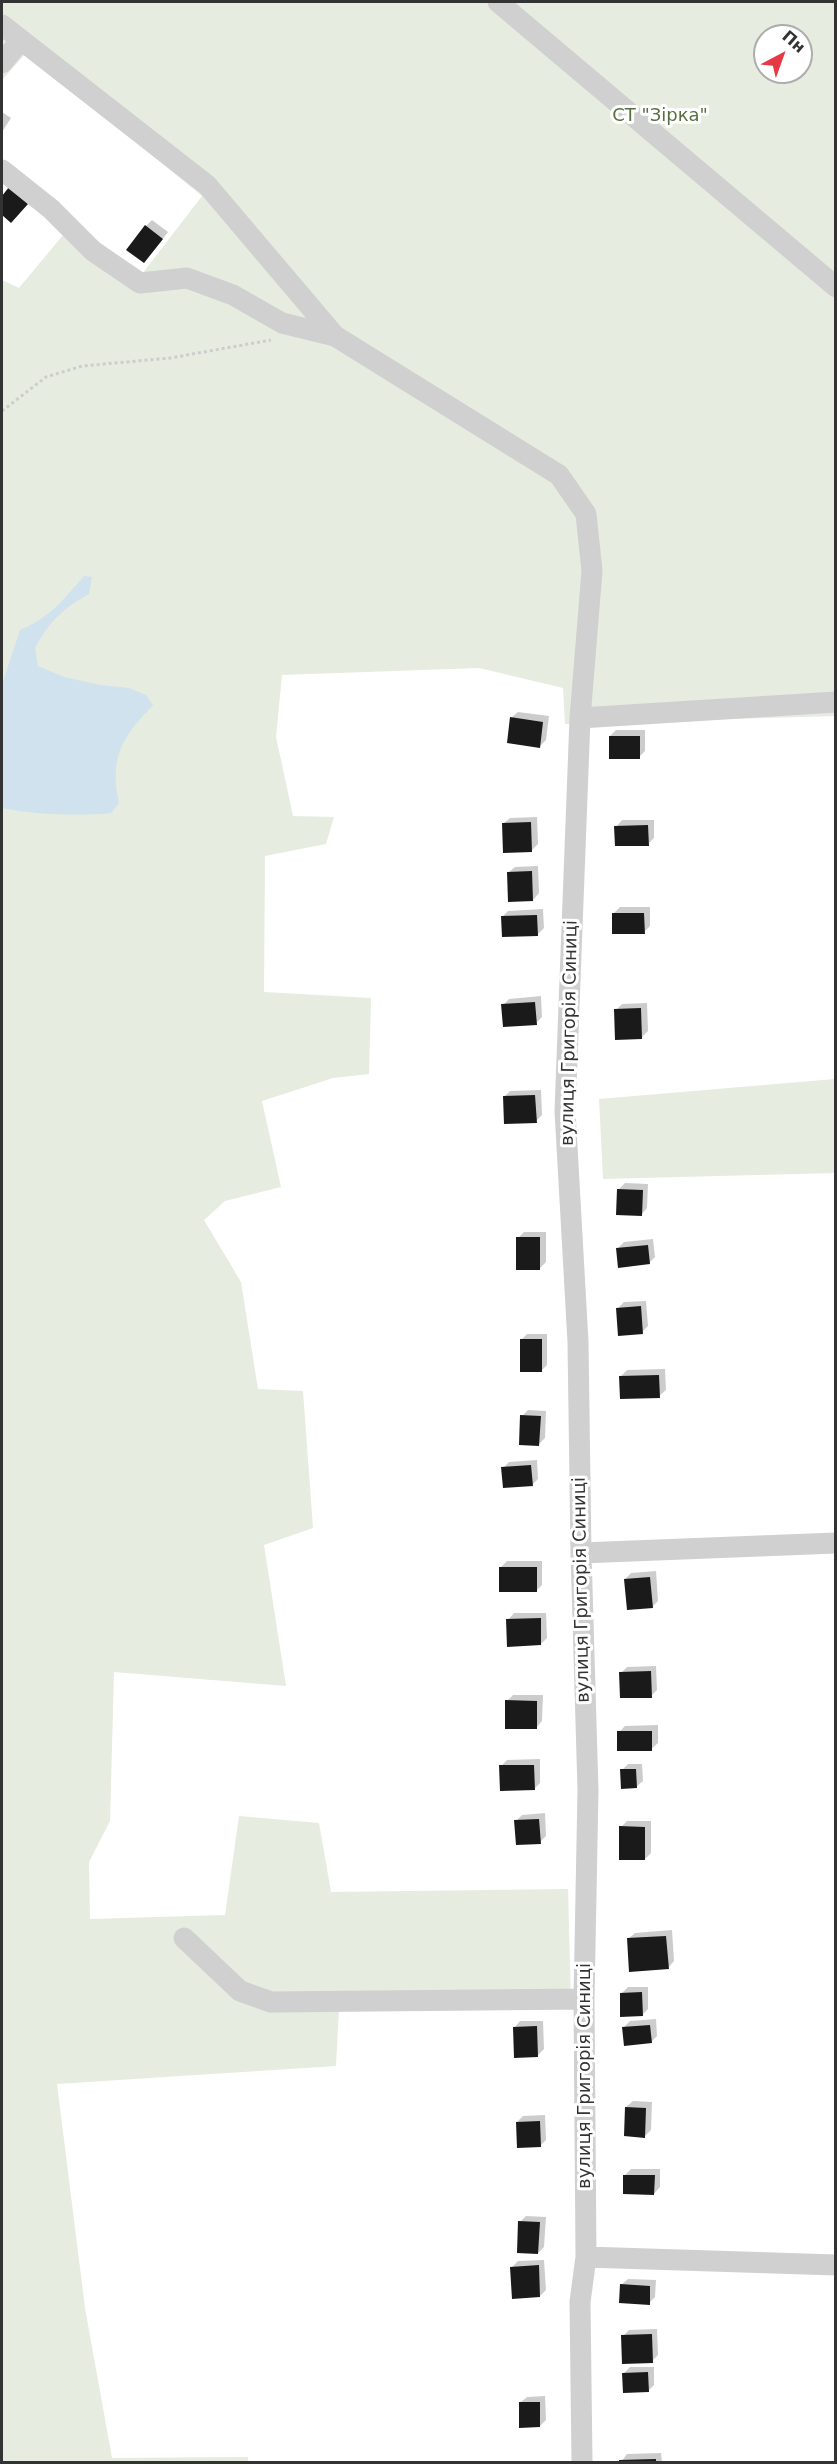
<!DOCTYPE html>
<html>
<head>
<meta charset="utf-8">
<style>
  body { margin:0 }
  #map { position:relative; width:837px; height:2464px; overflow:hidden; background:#fff; font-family:"DejaVu Sans",sans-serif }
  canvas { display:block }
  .frame { position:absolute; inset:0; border:3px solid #333; pointer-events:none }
  .north { position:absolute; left:753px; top:24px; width:60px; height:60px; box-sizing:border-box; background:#fff; border:2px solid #adadad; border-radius:50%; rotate:41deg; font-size:16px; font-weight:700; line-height:24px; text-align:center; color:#333 }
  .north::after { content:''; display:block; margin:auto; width:21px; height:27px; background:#e63946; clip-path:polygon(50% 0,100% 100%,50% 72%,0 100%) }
</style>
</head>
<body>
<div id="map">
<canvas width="837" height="2464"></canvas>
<div class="frame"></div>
<div class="north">Пн</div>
</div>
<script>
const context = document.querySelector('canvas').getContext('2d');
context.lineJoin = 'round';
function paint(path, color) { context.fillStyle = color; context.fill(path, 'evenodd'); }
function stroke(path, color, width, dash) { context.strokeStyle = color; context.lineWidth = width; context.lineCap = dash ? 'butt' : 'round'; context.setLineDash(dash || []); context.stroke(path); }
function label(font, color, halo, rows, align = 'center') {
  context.font = font + ' "DejaVu Sans",sans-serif'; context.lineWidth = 6; context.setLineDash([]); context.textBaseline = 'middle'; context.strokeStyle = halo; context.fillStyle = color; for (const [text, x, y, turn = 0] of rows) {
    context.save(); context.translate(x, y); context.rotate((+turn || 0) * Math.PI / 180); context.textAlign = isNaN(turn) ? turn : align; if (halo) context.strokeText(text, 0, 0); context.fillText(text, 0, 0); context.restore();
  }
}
const green = new Path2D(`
  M2 2H835V716L565 724 563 688 479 668 282 675 276 737 293 816 334 817 326 844 265 856 264 992 371 998 369 1074 333 1078 262 1101 281 1187 225 1201 204 1220 241 1282 258 1389 303 1391 313 1528 264 1545 286 1686 114 1672 110 1821 89 1862 90 1919 225 1915 239 1816 319 1823 331 1892 568 1889 571 2005 339 2008 336 2066 57 2084 85 2308 112 2458 248 2457V2462H2V280L19 288 73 223 142 274 202 196 26 53 2 80ZM765 36H801V72H765Z
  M835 1079V1173L603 1179 599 1099Z`);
const water = new Path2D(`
  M84 576 92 577 89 594C63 608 49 622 35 648L38 666 64 677 100 685 129 688 146 695 153 705C122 737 109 758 119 803L111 813C76 816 36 815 2 808V685L20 630C51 617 63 600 84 576Z`);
const shadow = new Path2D(`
  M2 112 11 118 2 132Z
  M152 220 168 232 150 255 146 226Z
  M518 712 549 716 546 740 540 746 511 718Z
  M616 730H645V751L639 757 610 736Z
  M537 817 538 844 532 850 503 824 510 818Z
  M622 820H654V838L648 844 616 827Z
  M538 866 539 893 533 900 508 873 515 867Z
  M620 907H650V926L644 932 613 914Z
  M543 909 544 928 538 934 502 917 508 911Z
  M541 996 542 1017 536 1023 503 1005 509 999Z
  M647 1003 648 1031 642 1037 616 1010 622 1004Z
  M541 1090 542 1115 536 1121 504 1097 510 1091Z
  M625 1183 648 1184 647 1208 641 1215 619 1189Z
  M524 1232H546V1262L540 1268 518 1238Z
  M653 1239 655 1257 649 1263 618 1248 624 1242Z
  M646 1301 648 1326 642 1332 618 1308 624 1302Z
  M527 1334H547V1365L541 1371 521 1340Z
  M665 1369 666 1390 659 1396 621 1376 627 1370Z
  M528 1410 546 1411 545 1438 539 1444 522 1416Z
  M537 1460 538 1479 532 1485 503 1468 509 1462Z
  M507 1561H542V1585L536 1591 501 1567Z
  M656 1571 658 1601 652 1607 625 1579 631 1573Z
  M514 1613H546L547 1638 541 1644 508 1620Z
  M656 1666 657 1690 651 1696 621 1673 627 1667Z
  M513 1695H543L542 1721 536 1728 507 1701Z
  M658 1725V1743L651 1749 619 1732 625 1726Z
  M540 1759V1783L534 1789 501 1766 507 1760Z
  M628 1764H642L643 1781 636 1787 622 1770Z
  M545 1813 546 1836 540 1842 516 1821 522 1815Z
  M627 1821H651V1853L645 1859 621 1827Z
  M672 1930 674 1961 668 1968 628 1939 635 1933Z
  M628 1987H648V2009L642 2015 622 1993Z
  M656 2019 657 2036 651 2042 624 2027 630 2021Z
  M520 2021H543L544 2049 538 2055 514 2028Z
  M633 2101 652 2102 651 2130 645 2136 626 2107Z
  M545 2115 546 2140 540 2146 517 2122 523 2116Z
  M631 2169H660V2187L654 2194 625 2175Z
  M526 2216 546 2217 544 2247 538 2253 520 2222Z
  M544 2260 546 2290 540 2296 512 2267 518 2261Z
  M628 2279 656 2280 655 2297 649 2303 621 2285Z
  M657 2329 658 2355 652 2361 623 2336 629 2330Z
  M630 2367H654V2385L648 2391 624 2373Z
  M545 2396 546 2420 540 2426 520 2403 527 2397Z
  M661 2453 662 2462H621L627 2454Z`);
const building = new Path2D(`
  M9 187 28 204 11 223 2 215V196Z
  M145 225 163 239 144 263 126 250Z
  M510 717 543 722 540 748 507 743Z
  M609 736H640V759H609Z
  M531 822 532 852 503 853 502 823Z
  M648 825 649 846H615L614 826Z
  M532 871 533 901 508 902 507 872Z
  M612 913H644L645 934H612Z
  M537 915 538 936 502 937 501 916Z
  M535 1002 537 1025 503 1027 501 1004Z
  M641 1008 642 1039 615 1040 614 1009Z
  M535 1095 537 1123 504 1124 503 1096Z
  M617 1189 643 1190 642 1216 616 1215Z
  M516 1237H540V1270H516Z
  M648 1245 650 1264 618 1268 616 1248Z
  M641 1306 643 1334 618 1336 616 1308Z
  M520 1339H542V1372H520Z
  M659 1375 660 1398 620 1399 619 1376Z
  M520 1415 541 1416 539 1446 519 1445Z
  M531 1465 533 1486 503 1488 501 1467Z
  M499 1567H537V1592H499Z
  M650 1577 653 1608 627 1610 624 1579Z
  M541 1618V1645L507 1647 506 1619Z
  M651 1671 652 1698H620L619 1672Z
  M505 1700 537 1701V1729H505Z
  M617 1731H652V1751H617Z
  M499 1765H534L535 1790 500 1791Z
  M620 1769H636L637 1788 621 1789Z
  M539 1819 541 1844 516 1845 514 1820Z
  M619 1826 645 1827V1860H619Z
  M666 1936 669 1969 629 1972 627 1938Z
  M642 1992 643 2016 620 2017V1993Z
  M650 2025 652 2043 624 2046 622 2027Z
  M537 2026 538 2057 514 2058 513 2027Z
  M625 2107 646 2108 645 2138 624 2136Z
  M540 2121 541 2147 517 2148 516 2122Z
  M623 2175H655L654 2195 623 2194Z
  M518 2221 540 2222 538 2254 517 2253Z
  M539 2265 540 2297 512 2299 510 2267Z
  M620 2284 650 2286V2305L619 2303Z
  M652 2334 653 2363 622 2364 621 2335Z
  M648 2372 649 2392 623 2393 622 2373Z
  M519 2402H540V2427L519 2428Z
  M656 2459V2462H619V2460Z`);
const path = new Path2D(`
  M2 411 46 377 82 366 170 358 271 340`);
const minor = new Path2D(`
  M498 2 836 287
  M2 25 207 185 335 336 559 475 586 514 592 571 580 718 565 1111 578 1342 581 1553 588 1790 584 1999 586 2257 580 2302 582 2462
  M2 63 21 40
  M2 170 51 209 93 251 140 283 187 278 233 295 282 323 335 336
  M580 718 836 702
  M581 1553 836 1543
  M184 1938 240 1991 271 2002 584 1999
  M586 2257 836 2265`);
const parkNames = [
  ["СТ \"Зірка\"",660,116]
];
const streetNames = [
  ["вулиця Григорія Синиці",570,1033,-89],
  ["вулиця Григорія Синиці",582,1590,-91],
  ["вулиця Григорія Синиці",585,2076,-90]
];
paint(green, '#e6ecdf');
paint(water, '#cfe2ee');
paint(shadow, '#0003');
paint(building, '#1a1a1a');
stroke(path, '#cdcdcd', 3, [3, 3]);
stroke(minor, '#d0d0d0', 21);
label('18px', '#56703f', '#fff', parkNames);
label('18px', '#333', '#fff', streetNames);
</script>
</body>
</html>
